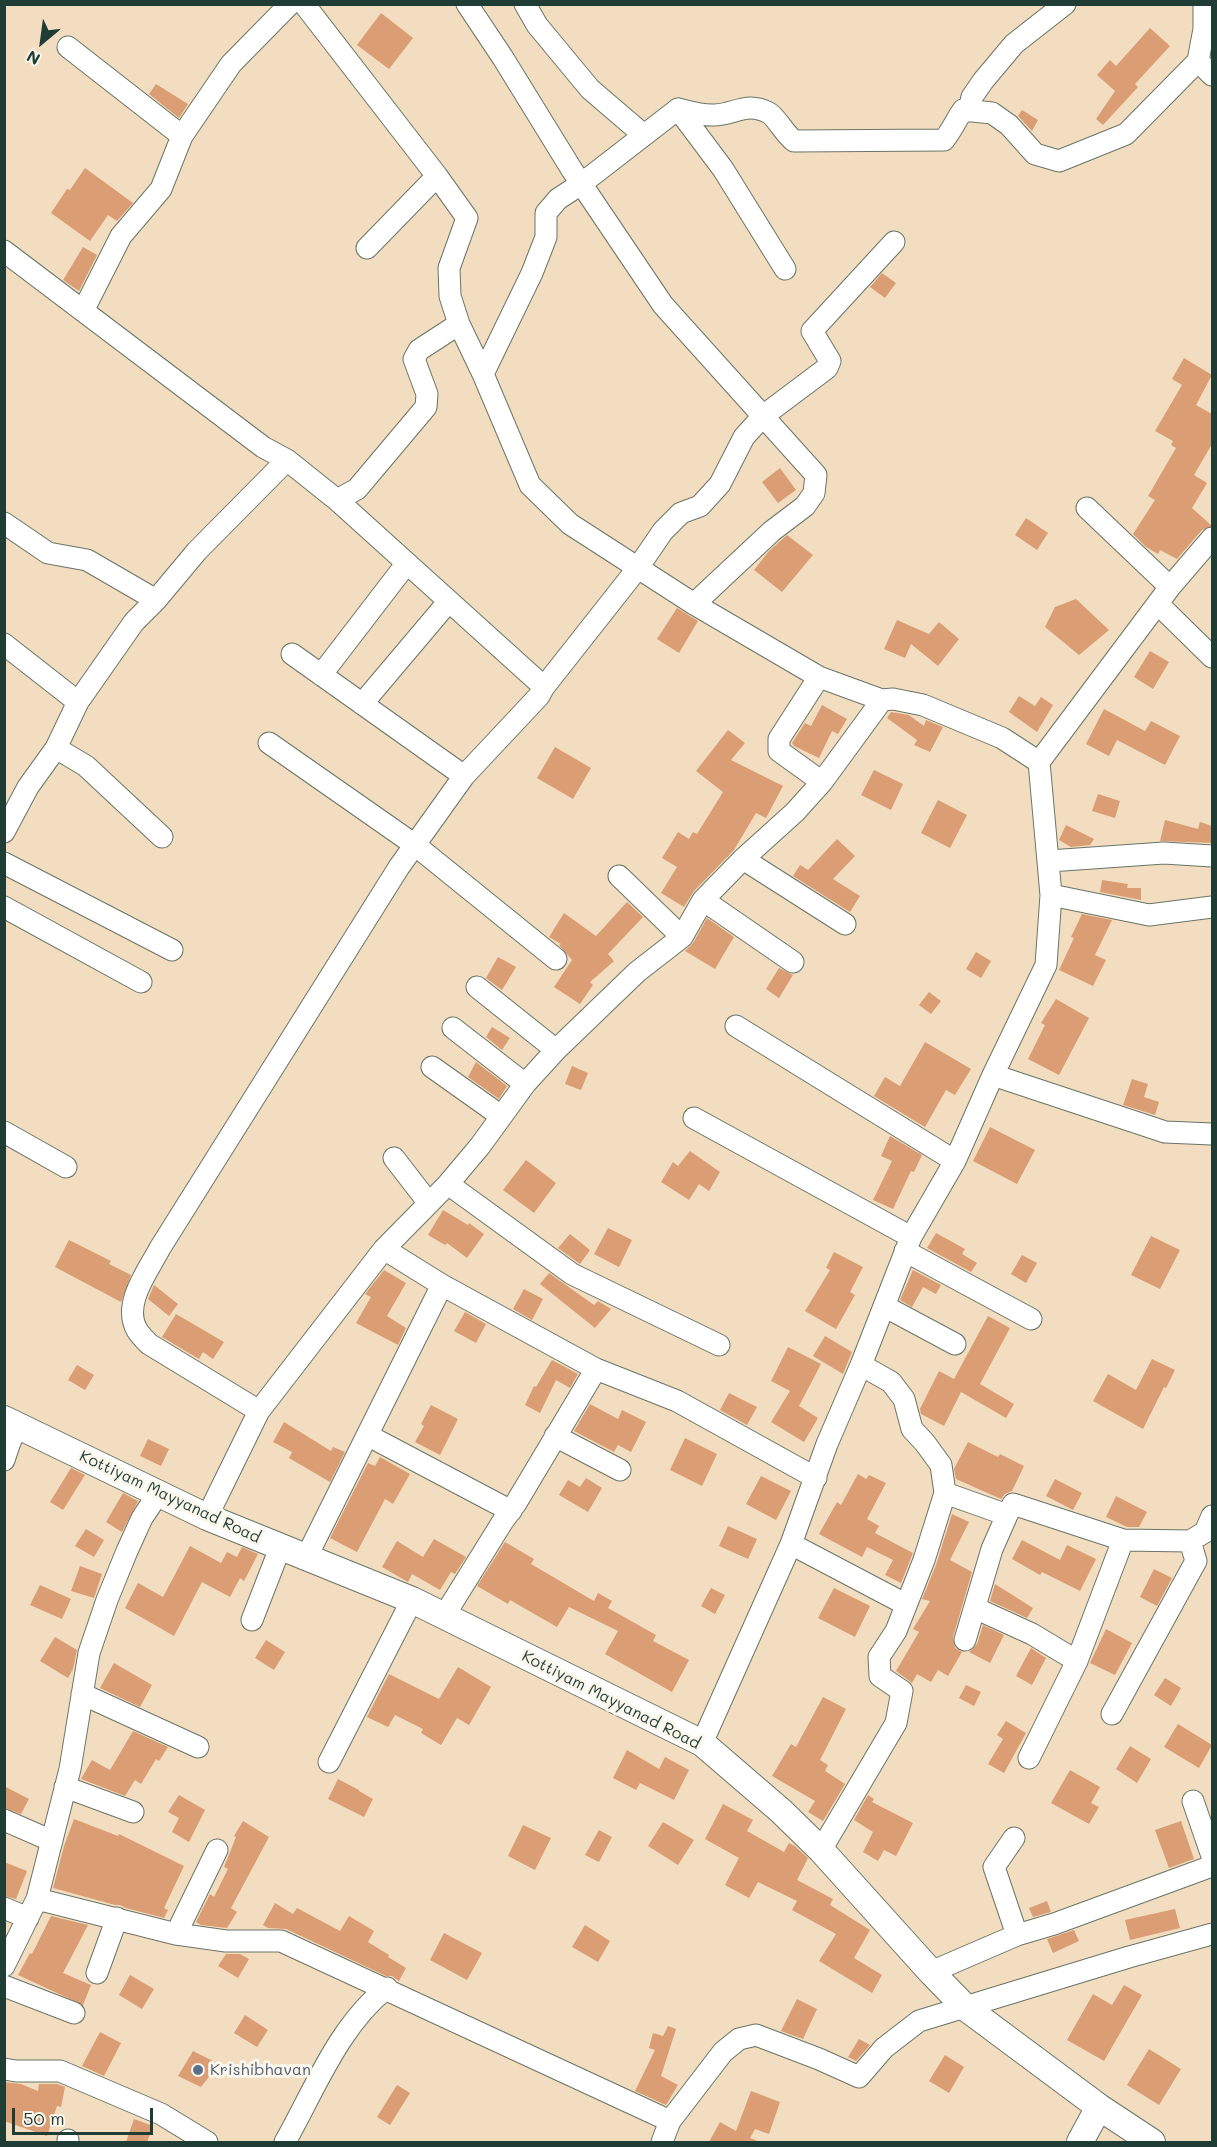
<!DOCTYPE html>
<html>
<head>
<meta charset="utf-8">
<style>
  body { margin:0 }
  #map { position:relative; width:1217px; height:2147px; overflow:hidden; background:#f3ddc0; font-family:Mali,sans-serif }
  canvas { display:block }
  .frame { position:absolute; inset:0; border:6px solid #1f3d34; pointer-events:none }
  .north { position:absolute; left:12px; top:12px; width:60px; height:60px; -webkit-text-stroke:4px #fbf7ec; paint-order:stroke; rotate:209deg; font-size:16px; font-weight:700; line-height:24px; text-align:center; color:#1f3d34 }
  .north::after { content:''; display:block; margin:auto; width:21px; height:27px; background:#1f3d34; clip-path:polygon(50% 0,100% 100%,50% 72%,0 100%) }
  .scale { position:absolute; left:12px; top:2108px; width:141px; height:27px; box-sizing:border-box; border:3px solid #1f3d34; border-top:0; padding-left:8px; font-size:18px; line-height:21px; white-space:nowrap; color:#1f3d34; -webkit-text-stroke:4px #fbf7ec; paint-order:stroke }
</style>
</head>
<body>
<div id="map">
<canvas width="1217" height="2147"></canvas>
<div class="frame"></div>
<div class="north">N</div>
<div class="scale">50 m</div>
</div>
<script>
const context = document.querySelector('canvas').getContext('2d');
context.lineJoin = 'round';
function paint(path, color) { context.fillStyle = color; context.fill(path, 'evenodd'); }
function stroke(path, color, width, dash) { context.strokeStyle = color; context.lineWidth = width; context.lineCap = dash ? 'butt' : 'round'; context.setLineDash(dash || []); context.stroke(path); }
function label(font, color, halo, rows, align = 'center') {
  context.font = font + ' Mali,sans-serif'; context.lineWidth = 6; context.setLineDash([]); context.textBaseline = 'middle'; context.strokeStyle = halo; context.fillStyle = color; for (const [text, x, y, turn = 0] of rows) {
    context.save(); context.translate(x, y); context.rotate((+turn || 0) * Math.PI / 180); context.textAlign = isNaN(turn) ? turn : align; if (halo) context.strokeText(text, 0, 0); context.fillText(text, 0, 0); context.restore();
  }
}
const building = new Path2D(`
  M381 13 413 38 389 69 357 45Z
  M1150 28 1170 46 1135 84 1138 87 1103 125 1096 119 1115 91 1097 75 1110 60 1116 66Z
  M156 84 188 104 179 118 149 94Z
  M1022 110 1038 120 1032 131 1018 116Z
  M85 168 133 203 117 221 108 215 90 241 51 213 67 189 70 190Z
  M83 247 97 255 79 291 63 280Z
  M882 273 896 283 885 298 870 287Z
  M1184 358 1212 375 1196 405 1212 414V444L1194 475 1207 483 1192 508 1212 526 1202 530 1177 559 1160 550 1158 554 1146 547 1133 534 1155 500 1148 496 1176 448 1171 445 1173 441 1155 431 1182 385 1172 379Z
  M780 468 796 490 778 503 762 482Z
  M1026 518 1048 533 1037 550 1015 535Z
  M787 535 813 555 782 592 754 570 769 551Z
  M1076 599 1109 630 1079 655 1045 627 1055 607Z
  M677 608 698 621 679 653 657 639Z
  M897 620 929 634 939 622 959 639 938 666 911 644 905 658 884 649Z
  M1150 651 1169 662 1153 689 1134 677Z
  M1019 696 1035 706 1041 697 1053 705 1037 732 1009 712Z
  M822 705 847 719 838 734 832 731 819 758 794 746 792 743 805 723 811 726Z
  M1104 709 1145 731 1151 721 1180 736 1165 765 1117 740 1109 756 1086 744Z
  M891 712 909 715 924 726 926 720 943 727 930 752 914 745 917 740 887 718Z
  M728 730 745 743 731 760 783 786 766 818 756 813 734 850 694 891 684 907 661 893 677 867 662 858 678 832 689 839 693 832 697 834 723 792 696 771Z
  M555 747 591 768 573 799 537 778Z
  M874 770 903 784 891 810 861 795Z
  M1098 794 1120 801 1115 818 1092 811Z
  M938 800 967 815 950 848 921 833Z
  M1165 820 1198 829 1200 822 1212 826V843L1160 841Z
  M1066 825 1094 839 1090 845 1071 847 1059 840Z
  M837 839 855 856 833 879 860 896 850 912 793 876 800 865 808 870Z
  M1102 880 1128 884 1127 888H1141V900L1100 892Z
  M627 902 643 917 608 954 614 961 590 982 593 985 580 1004 554 987 572 960 559 945 561 944 549 937 564 913 596 936Z
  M1082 914 1112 920 1095 955 1106 960 1093 986 1059 970 1074 938 1071 937Z
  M707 918 734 937 715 969 685 951 693 943Z
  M976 952 991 961 981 978 966 969Z
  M498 957 516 967 502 990 486 978Z
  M779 968 793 975 779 998 766 989Z
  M929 992 941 1001 931 1014 919 1005Z
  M1056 999 1089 1018 1059 1075 1028 1059 1045 1025 1041 1023Z
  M492 1027 510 1038 502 1050 486 1037Z
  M925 1042 971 1069 955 1095 946 1090 925 1127 874 1096 885 1077 900 1086Z
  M476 1062 507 1086 499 1099 468 1077Z
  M572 1066 588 1073 581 1090 565 1084Z
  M1132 1079 1148 1084 1144 1097 1159 1102 1155 1115 1123 1105Z
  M990 1127 1035 1150 1017 1184 973 1161Z
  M890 1136 922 1155 914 1172 911 1171 893 1209 873 1200 892 1161 881 1156Z
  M690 1151 720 1172 709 1191 699 1184 689 1200 661 1182 673 1162 678 1166Z
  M526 1160 556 1183 534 1213 503 1190Z
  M443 1210 468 1225 469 1223 484 1234 467 1258 447 1243 445 1245 428 1235Z
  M608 1228 632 1240 619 1267 594 1254Z
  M936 1233 965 1249 962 1254 977 1263 971 1272 927 1248Z
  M570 1234 590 1250 580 1264 558 1248Z
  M1151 1236 1180 1250 1160 1289 1131 1275Z
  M69 1240 111 1261 109 1264 131 1275 121 1302 55 1267Z
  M834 1252 863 1267 850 1292 855 1295 836 1329 805 1311 830 1270 826 1268Z
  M1022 1255 1037 1263 1026 1283 1011 1274Z
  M384 1270 406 1283 387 1316 406 1328 398 1345 356 1323 371 1297 365 1294Z
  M913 1270 941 1285 936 1294 923 1287 912 1307 900 1300Z
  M549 1273 594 1305 598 1301 611 1309 595 1328 540 1284Z
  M154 1285 178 1304 169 1316 148 1299Z
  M524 1289 543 1299 532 1320 513 1309Z
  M465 1312 486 1324 476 1343 454 1331Z
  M176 1314 224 1342 213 1359 203 1352 199 1359 162 1337Z
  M988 1316 1010 1328 980 1384 1014 1404 1006 1418 961 1392 944 1426 921 1414 920 1409 939 1371 954 1379Z
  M825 1336 852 1352 843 1374 813 1356Z
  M788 1347 821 1364 799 1406 818 1418 804 1442 771 1422 790 1391 771 1381Z
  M1152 1359 1175 1370 1166 1388 1164 1387 1143 1429 1093 1401 1108 1374 1136 1390Z
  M552 1360 578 1374 570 1388 556 1380 540 1413 525 1405 534 1386 536 1387Z
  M77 1365 94 1375 85 1390 68 1380Z
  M729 1393 757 1407 747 1425 720 1410Z
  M590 1404 618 1419 622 1410 646 1422 631 1452 618 1445 614 1452 574 1431Z
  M431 1405 458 1419 440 1455 415 1442 424 1426 421 1424Z
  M284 1422 331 1451 333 1447 345 1452 330 1482 289 1458 292 1452 273 1442Z
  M685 1438 717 1454 702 1486 670 1470Z
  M148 1439 169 1449 161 1466 140 1456Z
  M968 1442 998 1457 1000 1454 1024 1466 1012 1491 1005 1494 1001 1499 956 1479 954 1469Z
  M380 1457 410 1474 393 1504 385 1499 357 1552 330 1538 368 1463 375 1466Z
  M71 1468 85 1475 63 1510 50 1502Z
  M858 1474 866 1479 869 1475 886 1483 867 1519 879 1526 875 1533 913 1553 901 1583 885 1575 893 1560 867 1547 862 1557 819 1534 837 1502 841 1505Z
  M761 1476 791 1491 776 1520 746 1504Z
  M586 1478 602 1488 588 1512 559 1495 568 1480 580 1487Z
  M1055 1479 1082 1493 1073 1510 1046 1496Z
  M123 1493 138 1501 122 1532 106 1522Z
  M1116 1496 1147 1512 1139 1527H1127L1106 1517Z
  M952 1514 969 1522 950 1560 972 1572 953 1637 955 1648 962 1652 948 1676 938 1670 931 1682 917 1674 912 1683 896 1671 919 1632 913 1629 930 1601 922 1599 936 1565Z
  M728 1526 757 1539 748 1559 719 1546Z
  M86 1529 104 1540 94 1557 75 1546Z
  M434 1539 466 1557 455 1574 451 1572 440 1590 412 1574 408 1582 382 1567 397 1541 423 1557Z
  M1022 1540 1060 1560 1067 1545 1096 1559 1080 1591 1042 1572 1040 1575 1012 1559Z
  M505 1542 534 1559 531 1564 594 1601 598 1593 612 1601 608 1608 656 1635 653 1641 689 1660 672 1692 605 1654 618 1631 569 1607 557 1627 510 1600 508 1604 477 1586Z
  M190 1546 221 1563 227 1552 237 1557 242 1547 258 1554 244 1581 240 1578 230 1597 202 1582 174 1636 125 1608 138 1583 163 1597Z
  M80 1566 102 1574 94 1598 71 1591Z
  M1154 1569 1172 1578 1157 1606 1140 1597Z
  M995 1584 1033 1608 1027 1618 990 1601Z
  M40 1585 71 1599 62 1619 30 1605Z
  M711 1588 725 1595 715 1614 701 1606Z
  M834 1588 870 1606 855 1637 818 1618Z
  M983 1625 1004 1635 990 1663 969 1652 977 1644Z
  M1106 1629 1132 1643 1115 1675 1090 1663Z
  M55 1637 77 1650 73 1669 68 1678 40 1661Z
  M266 1640 285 1652 274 1670 255 1658Z
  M1031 1648 1046 1658 1032 1685 1016 1676Z
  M114 1663 152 1685 140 1707 100 1688Z
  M458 1667 491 1687 469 1725 457 1718 441 1745 421 1733 423 1729 395 1715 388 1727 367 1717 389 1674 439 1699Z
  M1165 1678 1181 1688 1171 1706 1154 1695Z
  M966 1685 981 1692 974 1706 959 1698Z
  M823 1697 846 1709 820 1760 828 1765 825 1771 845 1784 823 1821 808 1812 815 1801 772 1776 791 1744 796 1747Z
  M1006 1721 1026 1733 1004 1773 988 1764 1003 1739 997 1735Z
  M1178 1724 1212 1745 1199 1768 1164 1747Z
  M133 1731 168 1747 159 1761 156 1759 141 1784 135 1780 125 1796 81 1779 92 1760 110 1770Z
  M1130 1746 1151 1759 1137 1783 1116 1769Z
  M627 1750 659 1769 665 1757 689 1770 674 1800 640 1783 636 1790 613 1778Z
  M1070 1770 1100 1787 1091 1803 1099 1807 1089 1824 1051 1803Z
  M338 1779 359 1790V1791L373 1799 364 1817 328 1799Z
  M4 1786 29 1799 21 1814 4 1808Z
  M179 1795 205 1810 189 1842 172 1832 179 1818 168 1812Z
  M868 1795 874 1799 872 1802 913 1823 896 1856 884 1850 878 1861 863 1852 873 1832 854 1820Z
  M723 1804 753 1820 747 1831 784 1852 789 1843 795 1846 808 1858 797 1880 833 1899 830 1905 870 1930 854 1958 882 1975 872 1993 819 1961 836 1934 792 1910 797 1901 758 1882 749 1898 725 1885 739 1858 705 1839Z
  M74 1819 118 1836 119 1834 184 1866 164 1908 168 1910 164 1918 126 1908 120 1905H115L53 1888 64 1846Z
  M243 1821 269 1837 231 1908 237 1912 227 1928 201 1925 196 1922 210 1894 214 1897 228 1869 224 1867 236 1837 234 1836Z
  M1181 1821 1194 1859 1169 1868 1155 1830Z
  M663 1822 694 1840 678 1865 648 1846Z
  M523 1825 551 1838 535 1870 508 1856Z
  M599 1830 612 1837 599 1862 585 1855Z
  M4 1862 27 1871 16 1899 4 1896Z
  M1047 1901 1051 1912 1033 1917 1029 1908Z
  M275 1903 293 1914 297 1908 340 1931 349 1916 374 1931 368 1942 389 1955 388 1957 406 1968 399 1981 392 1976H386L286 1929 268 1928 263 1925Z
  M1175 1909 1180 1928 1130 1940 1125 1920Z
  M51 1916 88 1925 63 1973 91 1985 83 2005 18 1975 30 1953 32 1954Z
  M585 1925 610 1941 598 1962 572 1947Z
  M1074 1930 1079 1941 1053 1953 1047 1939Z
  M444 1933 482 1953 467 1980 430 1960Z
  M226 1954H240L249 1959 238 1978 218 1966Z
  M130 1975 154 1989 142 2009 119 1995Z
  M1124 1985 1142 1995 1104 2061 1067 2040 1093 1994 1112 2005Z
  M797 1999 817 2009 803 2039 781 2031Z
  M245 2015 268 2030 257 2047 234 2033Z
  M668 2026 676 2029 661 2076 678 2085 666 2105 635 2091 655 2050 649 2048 653 2033 663 2036Z
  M100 2032 121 2043 104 2076 82 2066Z
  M859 2039 870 2045 856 2061 848 2057Z
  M1149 2049 1181 2069 1159 2105 1127 2085Z
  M193 2051 219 2064 201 2087 178 2076Z
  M945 2055 964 2067 949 2093 929 2081Z
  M4 2082 21 2084 38 2091 39 2084H57L65 2087 61 2107 57 2106 47 2136 4 2121Z
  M397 2085 410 2093 390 2125 377 2117Z
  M751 2091 780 2102 769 2134 755 2129 750 2138 760 2142H709L720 2122 736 2131Z
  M134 2119 153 2126 147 2142H126Z`);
const minor = new Path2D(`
  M304 4 437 176 467 218 449 268 450 296 459 324 483 374 530 485 570 524 694 604 819 677 882 700 893 699 923 705 1002 738 1039 762
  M467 4 503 58 572 170 663 305 816 475 814 493 805 506 772 531 694 604
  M525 4 537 25 590 89 639 131
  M68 47 182 136
  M1198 61 1212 75
  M678 109 723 169 785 269
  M969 111 972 97 983 81 1014 44 1065 4
  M367 248 437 176
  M4 251 263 447 287 460 337 500 544 687
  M83 311 121 236 161 189 182 136 231 64 290 4
  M483 374 532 273 546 237V213L558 199 581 184 678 109C690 112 703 116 715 115 736 114 747 101 769 113 776 117 784 133 794 141L944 140C952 130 956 120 963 110L992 113 1009 125 1035 154 1059 161 1126 134 1198 61 1204 29V5
  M337 500 357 489 426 407 427 394 414 359 419 350 459 324
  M1087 508 1170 587
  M4 523 48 553 87 560 156 600
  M1158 604 1212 657
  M4 644 78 702
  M292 654 464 776
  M321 675 407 563
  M819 677 779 739V751L822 782
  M362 704 449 601
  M269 743 415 845 556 959
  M56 748 86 766 162 837
  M4 832 28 787 56 748 78 702 134 622 156 600 197 551 287 460
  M743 859 845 924
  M1049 861 1164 853 1212 856
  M4 863 172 950
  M619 876 682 937
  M1051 895 1149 915 1212 907
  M703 900 793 962
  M4 907 141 982
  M477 987 556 1050
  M736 1026 955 1161
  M453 1028 525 1084
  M432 1067 501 1116
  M993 1075 1165 1132 1212 1134
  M694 1118 911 1237
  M4 1132 66 1167
  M394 1158 428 1202
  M448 1184 572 1274 719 1345
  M384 1249 442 1285 596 1369 677 1401 816 1478
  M905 1251 1031 1319
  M884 1306 955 1344
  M861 1365 891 1382 904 1399 912 1429 925 1443 941 1465 945 1493 1007 1515 1013 1504 1123 1540 1190 1541 1205 1532 1212 1516
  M259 1411 149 1344C145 1340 140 1335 137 1330 122 1304 148 1271 160 1248L399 867 464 776 539 696 544 687 637 569 663 531 681 513 700 506 720 484 744 437 763 416 827 368 830 361 812 331 894 242
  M369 1436 511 1511
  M555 1436 620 1470
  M4 1460 10 1442 18 1425
  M207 1517 259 1411 384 1249 448 1184 480 1146 525 1084 556 1050 637 972 682 937 703 900 743 859 795 812 822 782 882 700
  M791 1544 905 1604
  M306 1558 442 1285
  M975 1608 1032 1634 1077 1661
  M444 1616 503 1521 516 1503 596 1369
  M252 1620 280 1548
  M965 1640 992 1549 1007 1515
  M82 1694 198 1747
  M1112 1714 1196 1561 1190 1541
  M702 1743 791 1544 827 1444 861 1365 911 1237 955 1161 993 1075 1046 965 1051 895 1039 762 1170 587 1212 538
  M1029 1758 1077 1661 1123 1540
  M329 1762 412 1600
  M65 1787 133 1812
  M1193 1801 1212 1856
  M4 1820 52 1841
  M1014 1838 994 1867 1017 1935
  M821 1850 896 1723 902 1691 880 1676 879 1657 896 1631 924 1560 945 1493
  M37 1899 176 1934 226 1941H281L670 2121 723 2052 739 2039 756 2035 819 2059 859 2077 884 2048 919 2021 1129 1957 1212 1934
  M4 1908 28 1918
  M176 1934 217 1850
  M4 1966 37 1899 70 1769 89 1653 107 1600 127 1551 142 1518 158 1494
  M931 1972 1017 1935 1054 1924 1212 1866
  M97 1973 117 1918
  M4 1986 74 2013
  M4 2069 16 2071H60L161 2114 207 2142
  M68 2142V2140
  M285 2142C314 2091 339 2025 387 1988
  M662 2142 670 2121`);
const tertiary = new Path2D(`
  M4 1419 207 1517 412 1600 702 1743 781 1811 821 1850 931 1972 966 2008 1099 2107 1152 2142
  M1080 2142 1099 2107`);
const markers = [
  [198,2070,6,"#5c6f8a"]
];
const streetNames = [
  ["Kottiyam Mayyanad Road",170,1497,25],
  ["Kottiyam Mayyanad Road",611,1700,27]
];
const serviceNames = [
  ["Krishibhavan",210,2070]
];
paint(building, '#da9d74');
stroke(minor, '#697565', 23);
stroke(tertiary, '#697565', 28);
stroke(minor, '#fff', 21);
stroke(tertiary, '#fff', 26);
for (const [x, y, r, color] of markers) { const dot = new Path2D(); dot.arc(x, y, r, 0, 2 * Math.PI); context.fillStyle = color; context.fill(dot); stroke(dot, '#fbf7ec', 2); }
label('16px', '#1f3d34', '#fbf7ec', streetNames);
label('16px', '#4e5e75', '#fbf7ec', serviceNames, 'left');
</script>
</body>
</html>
